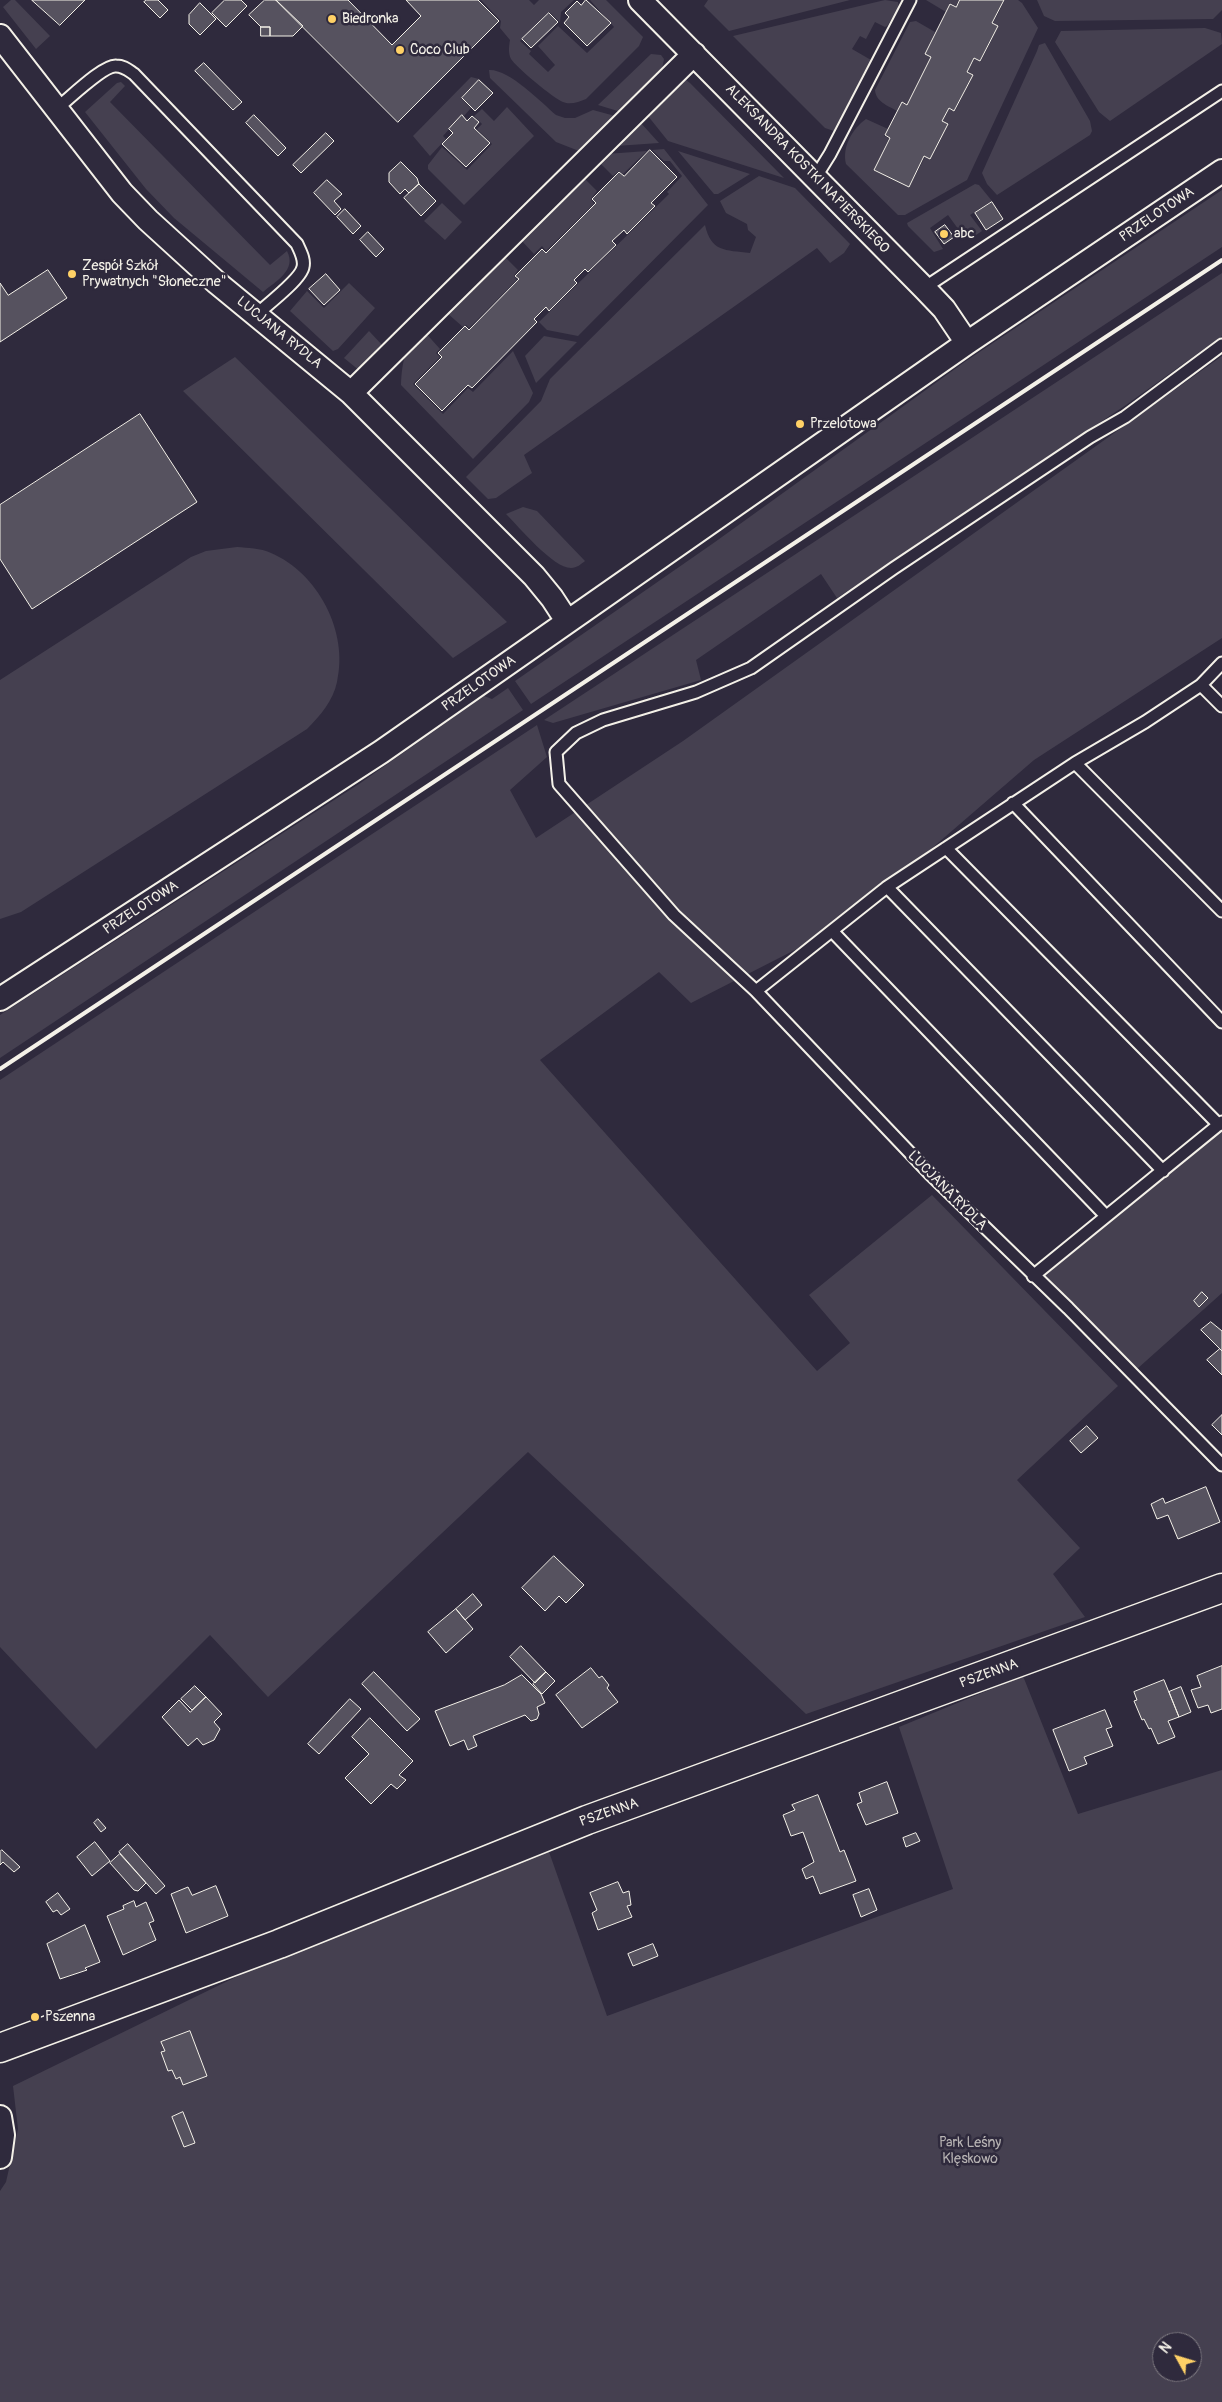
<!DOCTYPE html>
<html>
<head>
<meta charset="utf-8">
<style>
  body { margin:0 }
  #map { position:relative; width:1222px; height:2402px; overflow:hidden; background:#2f2a3d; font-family:Pangolin,sans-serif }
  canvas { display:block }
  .north { position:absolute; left:1152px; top:2332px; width:50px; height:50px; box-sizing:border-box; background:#2f2a3d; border:1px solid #7e7a81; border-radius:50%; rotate:309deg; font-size:14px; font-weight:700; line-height:20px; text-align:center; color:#f4f1e8 }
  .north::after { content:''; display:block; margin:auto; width:18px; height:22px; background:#ffd166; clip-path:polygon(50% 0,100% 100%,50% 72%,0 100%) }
</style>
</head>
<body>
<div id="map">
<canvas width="1222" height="2402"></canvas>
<div class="north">N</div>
</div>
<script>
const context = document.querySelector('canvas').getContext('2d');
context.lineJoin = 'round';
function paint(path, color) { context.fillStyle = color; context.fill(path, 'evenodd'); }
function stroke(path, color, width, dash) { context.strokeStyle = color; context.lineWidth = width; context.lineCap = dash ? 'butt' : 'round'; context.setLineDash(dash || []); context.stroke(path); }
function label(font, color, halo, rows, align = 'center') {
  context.font = font + ' Pangolin,sans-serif'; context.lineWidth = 5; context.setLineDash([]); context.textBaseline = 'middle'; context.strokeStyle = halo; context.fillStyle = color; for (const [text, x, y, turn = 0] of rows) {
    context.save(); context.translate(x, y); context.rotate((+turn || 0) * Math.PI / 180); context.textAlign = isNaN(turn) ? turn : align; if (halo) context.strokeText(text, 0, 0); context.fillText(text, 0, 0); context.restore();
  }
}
const green = new Path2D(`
  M11 0H15L50 36 36 49 3 7Z
  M481 0H529L534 5 539 0H574L561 12 560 22 549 12 520 41 531 51 529 54 548 72 555 65 538 46 558 26 587 53 614 27 590 0H606L643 37 639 46 586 99C579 102 570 105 563 102 554 99 515 66 511 59 508 53 509 46 510 40L500 28 501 21Z
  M708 0H850L729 31 704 6Z
  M885 0 898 2 899 8 887 26 885 27 875 22 866 39 860 36 852 49 871 60 834 131 825 128 733 36Z
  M926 0H959L956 6 950 3 946 12Z
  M1005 0H1018L1022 3 1038 28 967 180 905 215H898L846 164C842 147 852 129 866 119L888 129 884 136 889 138 874 170 909 187 925 157 930 159 948 124 942 121 949 109 955 111 973 75 968 71 975 58 981 61 998 26 993 23Z
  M1037 0H1222V10L1213 19 1055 21 1044 16Z
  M916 21 935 32 925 54 931 57 907 104 902 102 897 111C887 105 876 102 875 90L910 22Z
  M1205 28 1221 33 1222 44 1110 121 1099 112 1055 42 1061 31Z
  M1045 43 1090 121 1092 131 1090 135 997 195 987 184 982 173 1037 51 1039 45Z
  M651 54 661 55 664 59 662 69 621 112 598 105Z
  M489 70C509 69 541 102 556 115L565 118H575L593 110 615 116 579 151 556 142 490 78Z
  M471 77 479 79 461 98 471 108 464 116 462 115 443 136 446 139 430 156 413 136Z
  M686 80 690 83 784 178 668 141 648 116Z
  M121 82 125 86 110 102 270 265 287 251C297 270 276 281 263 292L174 218 146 189 85 112 117 83Z
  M507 107 534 136 464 205 428 169V165L442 147 467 170 492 144 477 129 482 124 474 116 482 109 494 121Z
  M640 122 659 143 616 146Z
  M664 149 708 205 578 336 547 330 539 322 669 194 667 192 682 176 670 161H664L652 150Z
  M647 151 623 174 619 171 613 176 599 162 606 154Z
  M678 151 750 174 718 194H714Z
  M759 176 795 188 850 244 844 253 830 263 817 248 524 455 532 473 496 498 488 499 466 477 541 401 550 379 705 225C711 252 725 250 750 253L756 237 748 230 747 224 726 213 720 201Z
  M584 178 597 191 591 199 594 204 546 251 542 246 534 254 520 239Z
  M975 184 979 185 992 201 970 215 982 231 976 235 971 231 964 237 948 215 930 228 943 249 934 252 908 226 907 223Z
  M1222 190V247L531 704 515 681 715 542 966 361Z
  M442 203 462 222 445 240 424 221Z
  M504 256 518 270 514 276 517 280 469 328 466 325 463 327 447 313Z
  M1222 273V336L1126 405 837 598 821 574 696 660 701 680 553 723 544 720Z
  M349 283 375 308 338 349 333 351 290 311 307 291 324 308Z
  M423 330 440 349 436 353 440 357 413 384 443 414 468 388 473 392 513 351 533 393 529 402 473 459 401 385C402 360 405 348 423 330Z
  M369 331 384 347 360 371 344 358Z
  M544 336 577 342 536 383 525 356Z
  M1222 356V638L1034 760 887 887 832 931 691 1003 659 972 540 1060 817 1371 850 1343 809 1295 932 1195 1118 1386 1017 1480 1080 1548 1053 1574 1085 1617 806 1714 528 1452 268 1697 210 1635 96 1749 0 1647V1080L537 725 547 757 510 790 536 838 683 741Z
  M235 357 507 622 453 658 183 391Z
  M523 507 537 511 585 561C581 564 577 568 571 568 553 568 519 527 506 514Z
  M237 547C248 548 260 548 271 553 318 573 349 632 337 682 333 701 320 716 307 729L21 912 0 919V680L191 557 206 551Z
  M508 688 523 710 0 1058V1015L359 784 484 696 492 699Z
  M1222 1128V1293L1137 1369 1040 1270Z
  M1023 1676 1078 1814 1222 1770V2402H0V2191L6 2182 18 2129 13 2086 240 1975 548 1849 607 2016 953 1889 899 1727ZM1162 2342H1192V2372H1162Z`);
const building = new Path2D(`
  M32 0H85L60 25Z
  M147 0H158L168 10 160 18 144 2Z
  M225 0H241L247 6 226 27 212 13Z
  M265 0H276L303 26 293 36H270V27H261L249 15Z
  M276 0H348L392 45 421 16 406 0H478L499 21 398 122Z
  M586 0 611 23 587 46 564 23 569 17 565 13 577 1 581 5Z
  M960 0H1004L992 23 998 26 980 61 974 58 967 72 973 75 954 111 949 108 942 121 948 124 930 159 924 156 909 187 874 170 890 138 885 135 902 102 907 105 931 57 925 54 950 4 956 7Z
  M200 3 216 19 200 35 189 24V15Z
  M549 13 558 22 531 48 522 39Z
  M261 27H270V36H261Z
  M204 63 242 102 233 110 195 71Z
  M479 80 493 93 475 111 462 98Z
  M254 115 286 148 278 156 246 123Z
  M462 115 467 121 472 116 479 122 474 128 490 143 466 167 442 144 453 133 449 129Z
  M326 133 334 141 301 173 293 165Z
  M650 150 677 177 651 203 655 206 627 234 624 230 612 241 616 245 588 272 585 269 574 280 577 283 549 311 546 307 534 319 537 322 472 388 468 385 442 411 415 384 442 357 438 353 465 326 469 330 519 279 515 276 542 249 546 253 596 203 592 199 619 172 624 176Z
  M401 162 417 178 419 184 409 193 405 189 400 194 389 182V173Z
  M327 180 342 194 334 201 341 209 335 215 314 193Z
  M419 184 436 201 421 216 404 198Z
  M992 202 1003 219 986 230 975 213Z
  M345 209 361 226 353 234 337 217Z
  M945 225 954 237 944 244 935 232Z
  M368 232 384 249 376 257 360 240Z
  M48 270 67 298 0 342V283L8 295Z
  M326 274 340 290 324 305 309 289Z
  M140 414 197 502 32 609 0 559V505Z
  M1202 1292 1208 1298 1199 1307 1194 1301Z
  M1211 1322 1222 1331V1351L1201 1330Z
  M1220 1349 1222 1351V1375L1207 1360Z
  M1222 1415V1435L1212 1425Z
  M1087 1426 1098 1438 1081 1453 1070 1441Z
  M1206 1487 1220 1522 1178 1539 1168 1515 1157 1519 1151 1504 1163 1498 1165 1503Z
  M554 1556 584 1585 566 1603 559 1596 545 1611 522 1588Z
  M473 1594 482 1605 465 1620 456 1609Z
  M456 1609 473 1629 446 1653 428 1632Z
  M521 1646 546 1672 535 1683 510 1657Z
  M1222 1666V1709L1211 1713 1208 1705 1198 1708 1191 1690 1201 1687 1197 1676Z
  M591 1668 599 1678 602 1676 609 1685 607 1688 618 1702 582 1728 556 1695Z
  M374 1672 420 1719 407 1731 362 1684Z
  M546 1672 555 1681 542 1694 533 1684Z
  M522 1675 541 1694 545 1703 537 1707 539 1714 537 1719 531 1721 525 1715 473 1736 477 1746 468 1750 464 1740 450 1746 435 1711 504 1685Z
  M1164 1680 1179 1717 1168 1721 1175 1737 1158 1744 1151 1728 1149 1729 1144 1719 1142 1720 1134 1701 1137 1700 1134 1692Z
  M195 1686 206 1697 192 1710 181 1699Z
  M1181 1687 1191 1712 1179 1717 1169 1692Z
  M206 1697 222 1714 214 1722 220 1729 214 1740 203 1745 197 1738 188 1746 162 1717 179 1700 190 1712Z
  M350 1699 361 1709 319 1754 308 1744Z
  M1105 1710 1112 1727 1106 1729 1113 1746 1084 1757 1087 1764 1069 1771 1053 1730Z
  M370 1718 413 1761 399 1775 406 1780 397 1789 391 1784 371 1804 345 1778 369 1754 352 1737Z
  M887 1782 898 1813 866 1825 857 1804 862 1802 859 1793Z
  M818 1795 840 1852 844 1850 856 1881 820 1894 813 1876 806 1879 802 1869 814 1862 803 1832 791 1836 783 1815 795 1810 792 1805Z
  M98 1819 106 1828 101 1832 94 1823Z
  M916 1833 920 1841 906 1847 903 1838Z
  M95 1842 110 1861 92 1876 77 1857Z
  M128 1844 165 1886 156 1894 119 1852Z
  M2 1850 20 1867 14 1872 3 1862 0 1865V1852Z
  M120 1854 146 1883 138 1891 134 1890 110 1863Z
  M618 1882 623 1893 629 1891 631 1905 627 1906 632 1917 598 1930 592 1913 597 1910 590 1893Z
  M216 1886 228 1916 186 1933 171 1894 188 1887 192 1895Z
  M869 1889 877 1910 861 1917 853 1895Z
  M58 1893 70 1909 61 1915 57 1910 53 1912 46 1902Z
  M134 1901 136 1907 146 1902 154 1921 149 1923 156 1940 123 1955 107 1916 124 1909 123 1906Z
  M85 1925 100 1962 85 1968 87 1970 60 1979 47 1944Z
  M653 1944 658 1956 633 1966 628 1954Z
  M190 2031 207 2076 183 2085 180 2077 176 2079 172 2070 168 2071 161 2052 165 2051 161 2042Z
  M183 2112 195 2143 184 2147 172 2117Z`);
const lane = new Path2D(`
  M56 109C69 99 103 65 116 66 124 66 128 70 134 74L297 244C300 251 305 259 303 267 301 279 267 305 257 314
  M815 178 830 154 910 0
  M924 288 1222 91
  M1222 345 1125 417 1090 437 894 568 751 668 696 692 603 720 576 733 556 752 559 784 674 915 756 991 930 1174 1068 1308 1222 1465
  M1201 685 1222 706
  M1075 763 1222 911
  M1013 803 1222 1022
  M946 848 1219 1125
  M887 887 1163 1171
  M832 931 1106 1216
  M756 991 887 887 1075 763 1145 722 1201 685 1222 663
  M1033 1276 1222 1122`);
const street = new Path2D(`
  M640 0 924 288 944 309 967 343
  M0 36 122 193 148 220 216 282 351 393 534 576 552 598 567 621
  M351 393 694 54
  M0 999 381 752 967 343 1222 171
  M0 2117 3 2135 0 2157`);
const secondary = new Path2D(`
  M0 2048 279 1944 587 1820 1222 1588`);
const rail = new Path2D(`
  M0 1069 1222 260`);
const markers = [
  [332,19,5,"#ffd166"],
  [400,50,5,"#ffd166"],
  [944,234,5,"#ffd166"],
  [72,274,5,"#ffd166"],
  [800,424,5,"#ffd166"],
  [35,2017,5,"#ffd166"]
];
const poiNames = [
  ["Biedronka",342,19],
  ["Coco Club",410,50],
  ["abc",954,234],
  ["Zespół Szkół",82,266],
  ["Prywatnych \"Słoneczne\"",82,282],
  ["Przelotowa",810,424],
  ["Pszenna",45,2017]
];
const streetNames = [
  ["ALEKSANDRA KOSTKI NAPIERSKIEGO",807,169,46],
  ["PRZELOTOWA",1157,215,-34],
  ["LUCJANA RYDLA",279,333,39],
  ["PRZELOTOWA",479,684,-35],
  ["PRZELOTOWA",141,908,-33],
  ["LUCJANA RYDLA",947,1191,45],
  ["PSZENNA",989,1674,-20],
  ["PSZENNA",609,1813,-19]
];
const parkNames = [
  ["Park Leśny",970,2143],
  ["Klęskowo",970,2159]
];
paint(green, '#454050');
paint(building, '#56525f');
stroke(building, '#f4f1e8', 1);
stroke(lane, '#f4f1e8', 15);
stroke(street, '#f4f1e8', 26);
stroke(secondary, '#f4f1e8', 31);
stroke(lane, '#2f2a3d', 11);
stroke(street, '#2f2a3d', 22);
stroke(secondary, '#2f2a3d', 28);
stroke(rail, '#f4f1e8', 4);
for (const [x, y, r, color] of markers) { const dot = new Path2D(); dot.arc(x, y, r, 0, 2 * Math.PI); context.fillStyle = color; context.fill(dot); stroke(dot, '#2f2a3d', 2); }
label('14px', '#f4f1e8', '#2f2a3d', poiNames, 'left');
label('14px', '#f4f1e8', '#2f2a3d', streetNames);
label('14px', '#b7b3b3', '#2f2a3d', parkNames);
</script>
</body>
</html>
